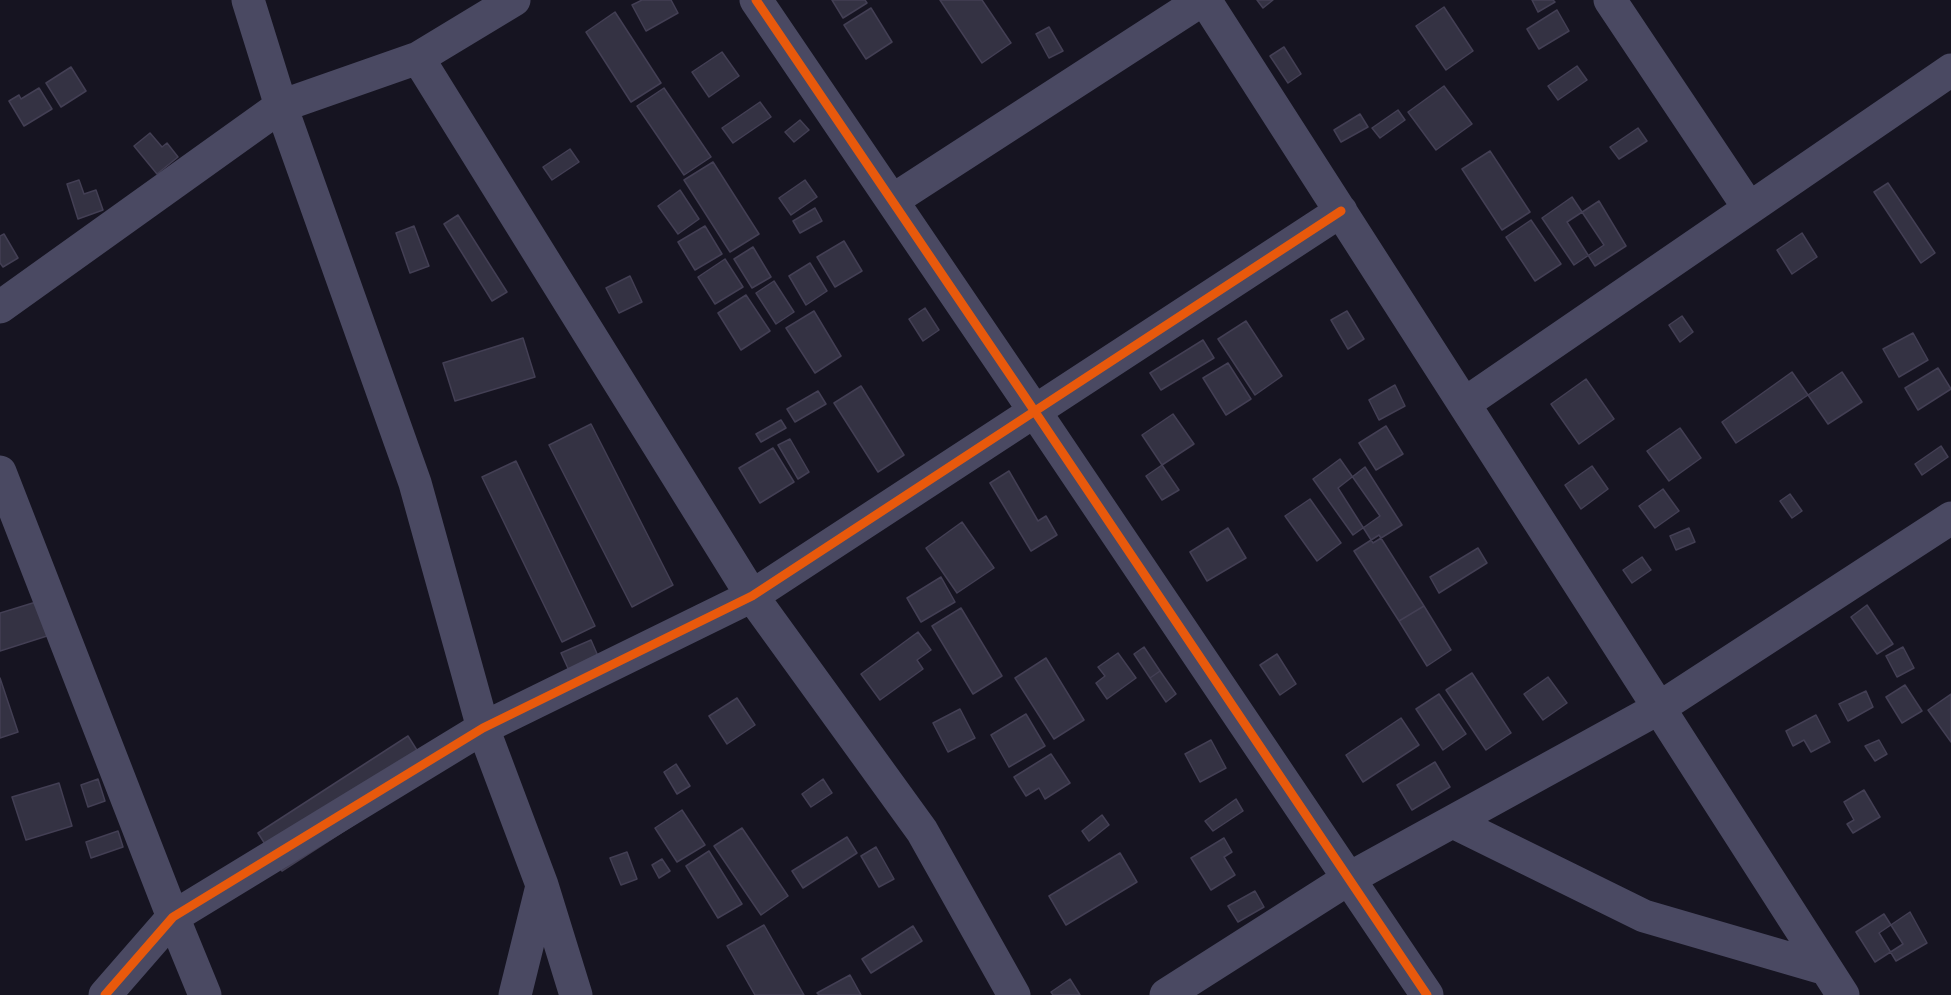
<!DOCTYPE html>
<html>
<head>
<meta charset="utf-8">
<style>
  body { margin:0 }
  canvas { display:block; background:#161421 }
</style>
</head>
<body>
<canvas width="1951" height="995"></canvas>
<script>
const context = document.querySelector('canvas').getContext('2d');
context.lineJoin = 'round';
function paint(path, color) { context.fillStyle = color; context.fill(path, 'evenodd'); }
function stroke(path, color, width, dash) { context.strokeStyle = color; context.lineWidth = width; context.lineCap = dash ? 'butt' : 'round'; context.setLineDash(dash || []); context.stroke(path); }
const building = new Path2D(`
  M642 0H671L678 13 646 31 632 5Z
  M832 0H865L867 3 843 18Z
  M940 0H982L1011 43 982 63Z
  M1257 0H1273L1263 8Z
  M1532 0H1553L1555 2 1538 12Z
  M1444 7 1473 51 1446 70 1416 26Z
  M871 8 892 42 866 59 844 25Z
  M1557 10 1569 31 1539 49 1527 29Z
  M615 12 661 83 631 102 586 32Z
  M1049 27 1063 51 1049 58 1036 34Z
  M1284 47 1301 74 1288 83 1270 56Z
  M722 52 739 76 709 97 692 72Z
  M1577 66 1587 80 1558 100 1548 86Z
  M71 67 86 91 61 107 46 83Z
  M1444 86 1472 124 1436 150 1408 112Z
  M39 88 52 109 24 126 9 101 19 95 21 99Z
  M664 88 711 157 684 175 637 106Z
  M760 102 771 117 733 143 722 128Z
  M1398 110 1405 120 1380 138 1372 128Z
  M1360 114 1368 127 1341 142 1334 130Z
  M800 120 809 130 794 142 785 132Z
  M1638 128 1647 141 1619 159 1610 147Z
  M150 133 162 147 167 143 178 157 157 174 134 146Z
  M570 149 579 162 552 180 543 167Z
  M1490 151 1530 212 1502 230 1462 169Z
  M713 162 759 234 730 252 684 180Z
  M79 180 84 194 96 190 103 210 78 219 67 184Z
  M805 180 817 197 791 215 779 198Z
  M1888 183 1935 253 1921 263 1874 192Z
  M680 190 699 219 678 234 658 206Z
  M1572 197 1604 245 1574 265 1542 218Z
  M1599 201 1626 246 1595 266 1567 222Z
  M815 208 822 221 800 233 793 221Z
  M458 215 507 292 492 301 444 224Z
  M1531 220 1561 264 1535 281 1506 237Z
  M414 226 429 266 410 273 396 233Z
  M705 226 722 254 695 270 678 242Z
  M1802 233 1817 257 1792 274 1777 250Z
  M4 234 18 258 3 267 0 263V236Z
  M844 241 862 271 835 287 817 257Z
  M753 247 771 277 752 288 734 259Z
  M725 259 743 287 715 304 698 277Z
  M810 263 827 291 806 305 789 276Z
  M630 276 642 302 619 313 606 288Z
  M774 281 794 312 776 324 756 293Z
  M746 295 770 331 741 350 718 313Z
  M925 308 939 330 923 341 909 319Z
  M814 311 841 356 815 373 786 328Z
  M1347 311 1364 339 1348 349 1331 320Z
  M1682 316 1693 332 1680 342 1669 325Z
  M1246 321 1282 376 1255 395 1218 339Z
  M1913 333 1928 360 1899 377 1883 349Z
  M523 338 535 377 455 401 443 363Z
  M1203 340 1214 358 1161 390 1150 373Z
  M1228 363 1251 399 1226 415 1203 378Z
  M1938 368 1951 389 1918 410 1905 388Z
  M1792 372 1808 395 1736 443 1722 422Z
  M1842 372 1862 402 1828 424 1808 395Z
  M1586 379 1614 419 1579 444 1551 404Z
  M1395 385 1405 406 1379 420 1369 400Z
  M861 386 904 455 878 472 834 403Z
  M818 391 826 404 795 422 787 409Z
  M1173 414 1194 444 1162 465 1142 435Z
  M781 420 786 428 761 442 756 434Z
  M591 424 673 585 632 607 549 445Z
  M1386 426 1403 454 1376 470 1359 443Z
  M1680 428 1701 458 1669 481 1647 451Z
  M790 439 809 472 798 479 778 445Z
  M1941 446 1948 457 1922 475 1915 464Z
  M773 448 794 482 760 503 739 468Z
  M1340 459 1380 516 1353 535 1313 479Z
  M516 461 595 626 562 642 482 477Z
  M1162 465 1179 490 1162 500 1146 476Z
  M1592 466 1608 489 1581 509 1565 485Z
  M1365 467 1402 525 1373 543 1338 488Z
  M1009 471 1038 521 1046 516 1057 535 1031 551 990 483Z
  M1663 489 1679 511 1655 528 1639 506Z
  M1790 494 1802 511 1792 518 1780 501Z
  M1310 499 1341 543 1317 561 1285 516Z
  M962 522 994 568 957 593 926 548Z
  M1228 528 1246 558 1207 581 1190 552Z
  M1689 528 1695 542 1676 550 1670 536Z
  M1379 535 1424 606 1399 621 1354 551Z
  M1478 548 1487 563 1439 593 1430 577Z
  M1642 557 1651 570 1632 583 1623 570Z
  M941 577 955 602 921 622 907 598Z
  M36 602 47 636 0 651V613Z
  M1867 605 1893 644 1877 654 1851 617Z
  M1424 606 1451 650 1427 666 1399 621Z
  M961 608 1002 676 973 694 932 626Z
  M918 632 931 650 917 660 923 669 880 700 861 674Z
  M591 640 601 663 572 677 561 653Z
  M1144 647 1160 671 1150 678 1134 654Z
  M1903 647 1914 668 1897 677 1886 656Z
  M1118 653 1136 678 1107 699 1096 683 1105 676 1098 667Z
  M1277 654 1296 684 1280 695 1260 665Z
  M1046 658 1084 720 1054 739 1015 678Z
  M1160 671 1176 694 1166 702 1150 678Z
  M1472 673 1511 733 1486 750 1446 690Z
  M1548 677 1567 703 1543 720 1524 694Z
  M0 678 18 732 0 738Z
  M1905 685 1922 711 1902 723 1886 697Z
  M1866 691 1873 707 1848 721 1839 704Z
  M1439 694 1466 734 1443 750 1416 709Z
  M1951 694V742L1928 710Z
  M737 698 755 725 727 744 709 716Z
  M960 709 975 738 948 752 933 723Z
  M1026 714 1045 746 1009 767 991 735Z
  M1816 715 1830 742 1811 752 1804 740 1793 746 1786 731Z
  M1401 718 1419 745 1363 782 1346 755Z
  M408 736 432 774 282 871 258 833Z
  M1211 740 1226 768 1200 782 1185 754Z
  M1879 740 1887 754 1875 761 1865 746Z
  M1051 754 1070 783 1045 799 1039 788 1026 796 1014 777Z
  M1435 762 1450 787 1412 810 1397 785Z
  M676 764 690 786 677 794 664 772Z
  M98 779 105 801 88 807 81 785Z
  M823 779 832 793 811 807 802 794Z
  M59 783 72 826 26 840 12 797Z
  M1864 790 1880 817 1853 833 1847 824 1854 820 1844 802Z
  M1236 799 1243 811 1213 831 1205 821Z
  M682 810 705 845 677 862 655 828Z
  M1102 815 1109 825 1089 841 1082 831Z
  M742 828 788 896 761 915 714 846Z
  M118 831 123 847 91 858 86 842Z
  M847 837 857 853 803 888 792 871Z
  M1224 838 1232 852 1224 857 1235 875 1211 890 1191 858Z
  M876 847 894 879 879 887 861 856Z
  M709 851 742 904 718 918 686 866Z
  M627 852 637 879 621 885 610 858Z
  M1120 853 1137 882 1066 925 1049 896Z
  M662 859 670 871 659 878 652 865Z
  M1255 891 1264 907 1238 922 1228 906Z
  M1910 912 1927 943 1896 961 1879 933Z
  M1884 914 1903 944 1875 962 1856 932Z
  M764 925 804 995H755L727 946Z
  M913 926 922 941 871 973 862 959Z
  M850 975 861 995H819L817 993Z
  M1070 979 1080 995H1053L1051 992Z`);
const street = new Path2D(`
  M248 0 281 106 415 483 483 728 542 885 576 995
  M756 0C982 330 1203 664 1427 995
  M1205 0 1843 995
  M1610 0 1749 208
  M418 58 752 596 922 831 1014 995
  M893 200 1202 0
  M0 307 281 106 418 58 514 0
  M1464 404 1951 70
  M0 472 173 917 205 995
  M1453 822 1644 916 1826 969
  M105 995 173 917 483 728 752 596 1341 211
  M515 995 542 886
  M1166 995 1348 879 1659 708 1951 518`);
const cycleway = new Path2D(`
  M756 0C982 330 1203 664 1427 995
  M105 995 173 917 483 728 752 596 1341 211`);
paint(building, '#343243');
stroke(building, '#433f54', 1.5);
stroke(street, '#4a4962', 33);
stroke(cycleway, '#e8590c', 9);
</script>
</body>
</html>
